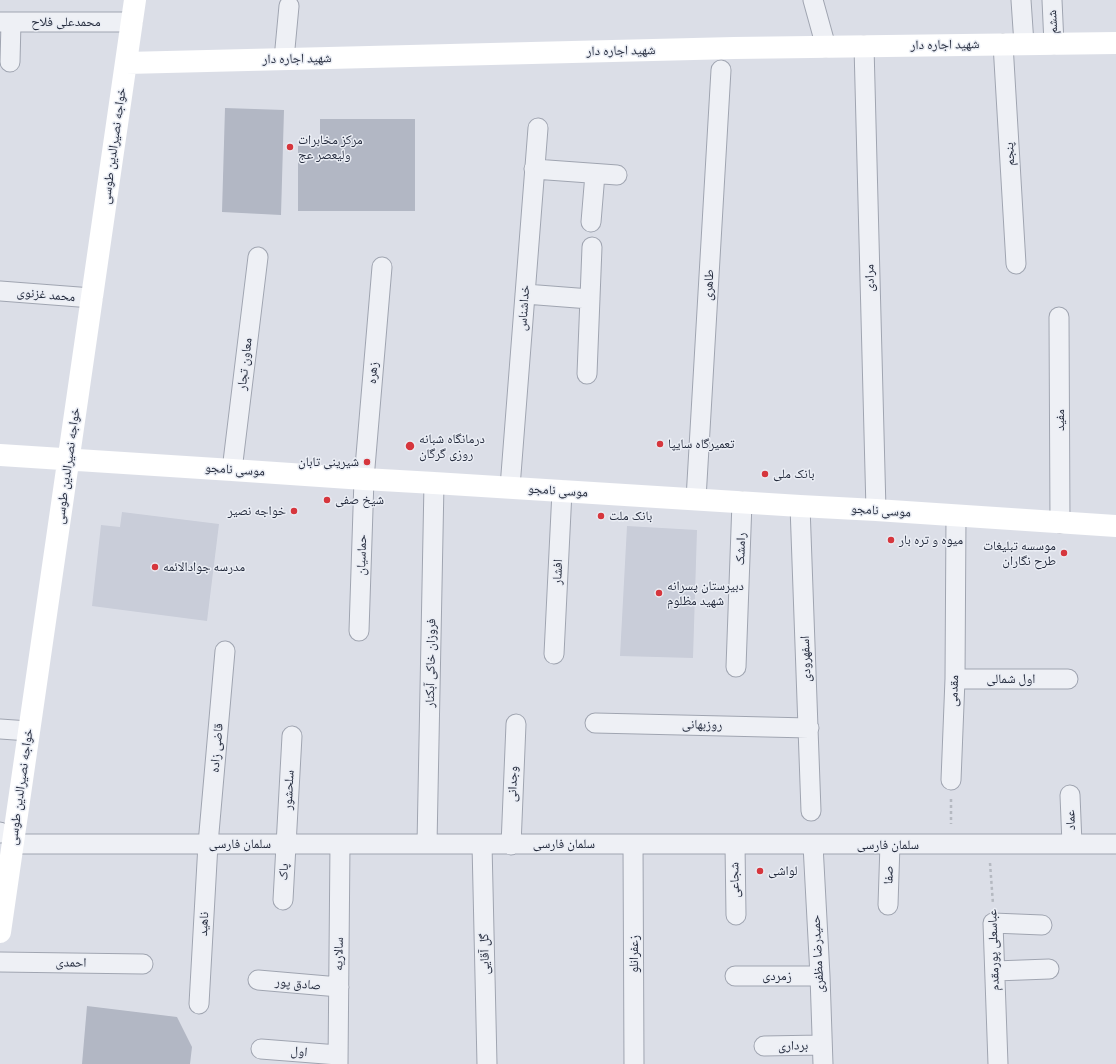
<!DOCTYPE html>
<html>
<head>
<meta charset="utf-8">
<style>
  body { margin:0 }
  canvas { display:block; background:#dbdee7 }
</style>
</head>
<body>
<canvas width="1116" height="1064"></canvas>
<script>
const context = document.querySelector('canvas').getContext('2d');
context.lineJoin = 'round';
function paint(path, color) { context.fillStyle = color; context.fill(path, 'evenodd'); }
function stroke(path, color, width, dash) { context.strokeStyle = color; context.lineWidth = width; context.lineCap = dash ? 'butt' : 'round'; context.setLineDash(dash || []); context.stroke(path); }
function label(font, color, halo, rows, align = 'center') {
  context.font = font + ' "Fira Sans Condensed","Noto Naskh Arabic",sans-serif'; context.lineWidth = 3; context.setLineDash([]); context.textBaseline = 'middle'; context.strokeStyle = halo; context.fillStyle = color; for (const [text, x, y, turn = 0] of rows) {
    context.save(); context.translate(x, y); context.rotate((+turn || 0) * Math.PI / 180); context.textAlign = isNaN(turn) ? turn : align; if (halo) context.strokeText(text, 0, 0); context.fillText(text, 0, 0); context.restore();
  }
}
const built = new Path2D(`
  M122 512 219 524 207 621 92 606 101 525 120 527Z
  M627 526 697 530 693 658 620 656Z`);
const building = new Path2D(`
  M225 108 284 110 281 215 222 212Z
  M320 119H415V211H298V146H320Z
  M87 1006 177 1017 192 1047 190 1064H82Z`);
const path = new Path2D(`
  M951 799V824
  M990 863 993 904`);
const minor = new Path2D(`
  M813 0 826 47
  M1021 0 1024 44
  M1052 0 1054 44
  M0 22H132
  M1003 44 1016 264
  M864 46 876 510
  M284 59 289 6
  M10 62 11 22
  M534 169 617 175
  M591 222 595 174
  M0 291 92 298
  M525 294 590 299
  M1059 317 1060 523
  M587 374 592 247
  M232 470 258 257
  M510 487 538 128
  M696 499 721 70
  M800 506 811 811
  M359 631 364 479 382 267
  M554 654 562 491
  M736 667 742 502
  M955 679H1068
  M595 723 809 728
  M0 729 29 731
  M951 780 955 679 956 516
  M1070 795 1072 844
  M0 832 1 833
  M13 844H1116
  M427 844 434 483
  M482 844 487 1064
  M633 844 634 1064
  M511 845 516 724
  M735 845 736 915
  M813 845 820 976 823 1064
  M283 900 292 736
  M888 905 890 844
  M0 962 143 964
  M995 971 1049 969
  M735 976H820
  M258 980 339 987
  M199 1004 208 844 225 651
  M764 1046 821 1045
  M261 1049 338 1055
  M338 1064 340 844
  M998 1064 993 923 1042 925`);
const secondary = new Path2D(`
  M126 63 734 48 1116 43
  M0 455 232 470 364 479 434 483 800 506 876 510 1116 526
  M0 932 135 0`);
const markers = [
  [290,147,4,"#d6363d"],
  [660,444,4,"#d6363d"],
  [410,446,5,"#d6363d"],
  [367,462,4,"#d6363d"],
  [765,474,4,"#d6363d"],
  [327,500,4,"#d6363d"],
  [294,511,4,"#d6363d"],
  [601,516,4,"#d6363d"],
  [891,540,4,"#d6363d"],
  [1064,553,4,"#d6363d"],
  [155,567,4,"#d6363d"],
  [659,593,4,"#d6363d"],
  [760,871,4,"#d6363d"]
];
const streetNames = [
  ["محمدعلی فلاح",66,22],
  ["ششم",1053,22,-93],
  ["شهید اجاره دار",945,45,-1],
  ["شهید اجاره دار",621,51,-1],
  ["شهید اجاره دار",297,59,-1],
  ["خواجه نصیرالدین طوسی",114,146,-82],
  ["پنجم",1010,154,-93],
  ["مرادی",870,278,-91],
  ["طاهری",709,285,-87],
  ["محمد غزنوی",46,295,5],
  ["خداشناس",524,308,-86],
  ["معاون تجار",245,364,-83],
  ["زهره",373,373,-85],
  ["مفید",1060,420,-90],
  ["خواجه نصیرالدین طوسی",68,466,-82],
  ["موسی نامجو",235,470,4],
  ["موسی نامجو",558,491,4],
  ["موسی نامجو",881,511,4],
  ["رامشک",741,549,-88],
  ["حماسیان",362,555,-88],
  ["افشار",558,572,-87],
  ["اسفهرودی",806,659,-92],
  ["فروزان خاکی آبکنار",431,663,-89],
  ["اول شمالی",1011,679],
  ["مقدمی",954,691,-88],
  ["روزبهانی",702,725,1],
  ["قاضی زاده",217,748,-85],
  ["وجدانی",513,784,-88],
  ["خواجه نصیرالدین طوسی",21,787,-82],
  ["سلحشور",289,790,-87],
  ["عماد",1071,820,-92],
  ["سلمان فارسی",240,844],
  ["سلمان فارسی",564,844],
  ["سلمان فارسی",888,845],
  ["پاک",284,872,-87],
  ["صفا",889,875,-88],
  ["شجاعی",735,880,-91],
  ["ناهید",204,924,-87],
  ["عباسعلی پورمقدم",994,950,-92],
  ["سالاریه",339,954,-89],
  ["گل آقایی",485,954,-91],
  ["زعفرانلو",634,954,-90],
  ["حمیدرضا مظفری",818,954,-93],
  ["احمدی",71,963,1],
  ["زمردی",777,976],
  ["صادق پور",298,984,5],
  ["برداری",793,1046,-1],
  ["اول",299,1052,5]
];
const poiNames = [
  ["مرکز مخابرات",298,140],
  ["ولیعصر عج",298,155],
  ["درمانگاه شبانه",419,439],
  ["روزی گرگان",419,454],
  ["تعمیرگاه سایپا",668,444],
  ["شیرینی تابان",359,462,"right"],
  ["بانک ملی",773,474],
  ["شیخ صفی",335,500],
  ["خواجه نصیر",286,511,"right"],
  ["بانک ملت",609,516],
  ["میوه و تره بار",899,540],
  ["موسسه تبلیغات",1056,546,"right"],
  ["طرح نگاران",1056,561,"right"],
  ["مدرسه جوادالائمه",163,567],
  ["دبیرستان پسرانه",667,586],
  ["شهید مظلوم",667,601],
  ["لواشی",768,871]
];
paint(built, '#c9cdd9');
paint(building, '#b2b7c4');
stroke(minor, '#a0a5b1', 21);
stroke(path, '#b5b9c1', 2.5, [3, 3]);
stroke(minor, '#eef0f5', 19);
stroke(secondary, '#fff', 22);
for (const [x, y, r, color] of markers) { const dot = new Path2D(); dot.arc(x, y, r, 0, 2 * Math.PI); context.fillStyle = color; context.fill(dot); stroke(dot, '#eaedf4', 1.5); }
label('13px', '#242b3d', '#eaedf4', streetNames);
label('13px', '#242b3d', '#eaedf4', poiNames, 'left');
</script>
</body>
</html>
